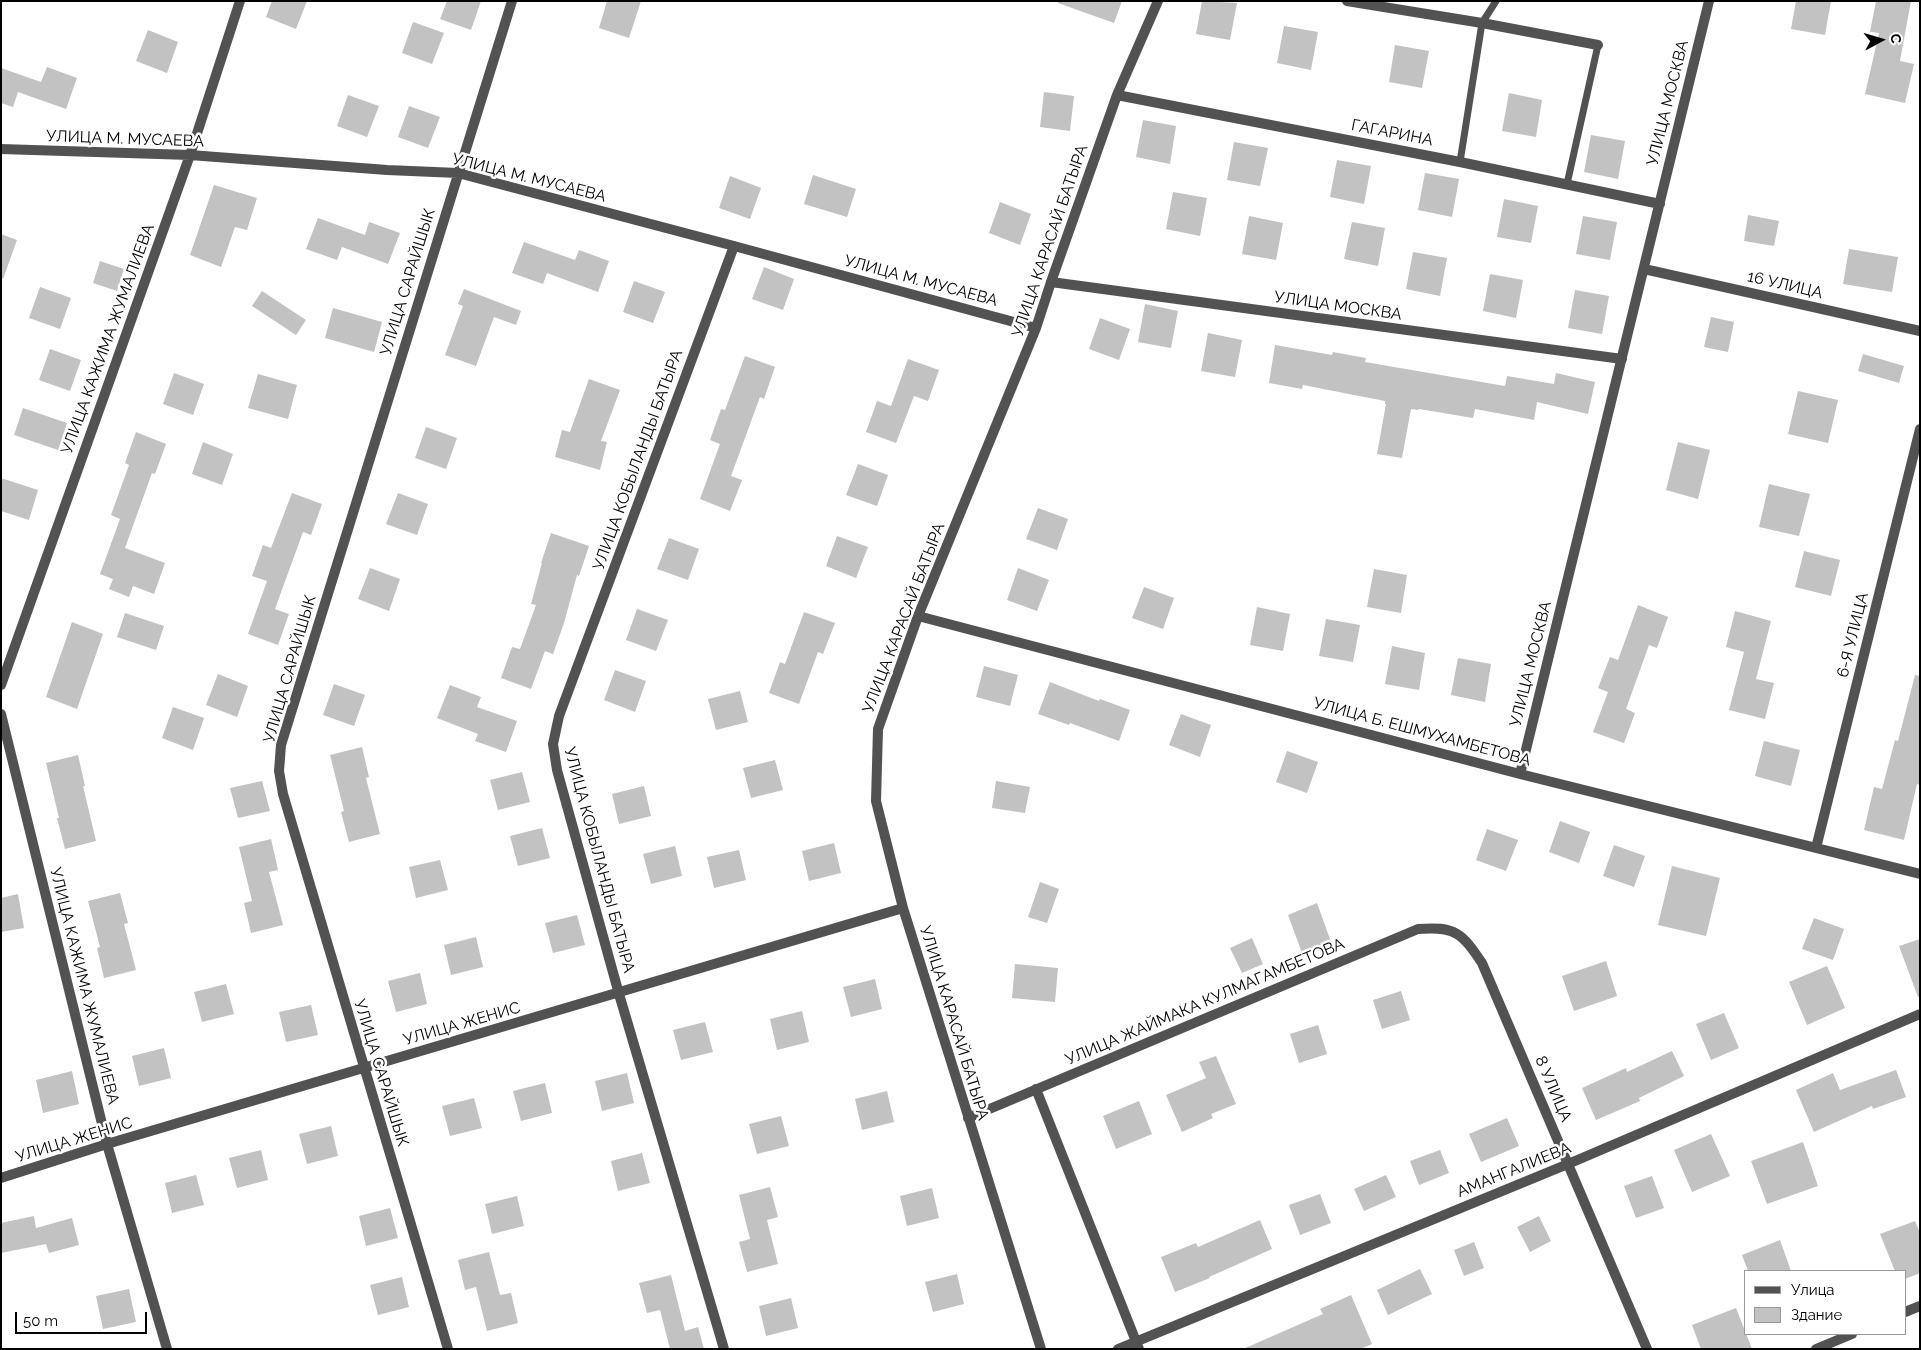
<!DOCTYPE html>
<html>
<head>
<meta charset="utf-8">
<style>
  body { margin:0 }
  #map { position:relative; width:1921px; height:1350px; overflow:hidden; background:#fff; font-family:Raleway,sans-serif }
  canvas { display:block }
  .frame { position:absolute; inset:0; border:2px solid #000; pointer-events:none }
  .legend { position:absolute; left:1744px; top:1270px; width:162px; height:65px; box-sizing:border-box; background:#fff; border:1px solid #999; margin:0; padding:6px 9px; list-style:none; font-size:15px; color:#000 }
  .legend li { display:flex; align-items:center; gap:10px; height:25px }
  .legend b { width:25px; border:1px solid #999 }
  .north { position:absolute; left:1856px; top:15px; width:50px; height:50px; -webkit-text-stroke:4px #fff; paint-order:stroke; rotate:84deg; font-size:14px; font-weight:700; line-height:20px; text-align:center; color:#000 }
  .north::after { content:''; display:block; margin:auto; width:18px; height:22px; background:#000; clip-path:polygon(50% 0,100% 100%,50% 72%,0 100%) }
  .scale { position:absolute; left:15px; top:1312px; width:132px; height:22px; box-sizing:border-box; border:2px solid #000; border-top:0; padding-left:6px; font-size:15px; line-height:18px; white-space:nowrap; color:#000; -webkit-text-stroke:4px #fff; paint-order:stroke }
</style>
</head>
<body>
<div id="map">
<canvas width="1921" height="1350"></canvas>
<div class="frame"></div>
<ul class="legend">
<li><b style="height:6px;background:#525252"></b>Улица</li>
<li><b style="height:14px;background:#c2c2c2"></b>Здание</li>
</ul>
<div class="north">С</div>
<div class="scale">50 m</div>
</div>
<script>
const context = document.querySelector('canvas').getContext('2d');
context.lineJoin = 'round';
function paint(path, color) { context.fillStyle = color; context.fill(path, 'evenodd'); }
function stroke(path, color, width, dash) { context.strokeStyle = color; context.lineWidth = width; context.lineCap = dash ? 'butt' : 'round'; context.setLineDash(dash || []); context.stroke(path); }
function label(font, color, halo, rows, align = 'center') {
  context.font = font + ' Raleway,sans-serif'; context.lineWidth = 5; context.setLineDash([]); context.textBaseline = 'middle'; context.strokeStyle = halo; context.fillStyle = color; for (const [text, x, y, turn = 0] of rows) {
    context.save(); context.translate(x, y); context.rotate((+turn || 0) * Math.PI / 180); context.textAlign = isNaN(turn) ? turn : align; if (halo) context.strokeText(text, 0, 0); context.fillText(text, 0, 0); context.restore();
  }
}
const building = new Path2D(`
  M272 1H307L296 29 266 17Z
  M447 1H481L471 30 440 19Z
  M607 1H641L629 38 599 28Z
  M1058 1H1122L1114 23 1058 3Z
  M1202 1 1237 3 1230 40 1196 34Z
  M1796 1H1831L1825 35 1791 29Z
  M1876 1H1911L1900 61 1914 64 1905 103 1865 94 1879 33 1870 32Z
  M413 22 444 33 432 64 402 53Z
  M1284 26 1318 32 1311 70 1277 63Z
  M148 30 178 42 167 73 136 61Z
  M1395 45 1429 51 1422 88 1389 82Z
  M47 67 77 78 66 109 18 92 13 107 1 103V68L41 82Z
  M1044 92 1074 96 1070 131 1040 127Z
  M1509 93 1542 100 1536 137 1502 131Z
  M348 95 379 106 367 137 337 126Z
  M409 106 440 117 428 148 398 137Z
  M1143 120 1176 126 1170 164 1136 157Z
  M1591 135 1625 141 1618 179 1584 172Z
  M1234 142 1268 148 1260 186 1227 180Z
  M1337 160 1371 166 1364 204 1330 197Z
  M1425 173 1459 179 1452 217 1418 210Z
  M813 175 856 189 847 217 804 204Z
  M730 176 761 188 750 219 719 208Z
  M214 185 257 198 247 230 235 227 221 267 190 255Z
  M1173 192 1207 198 1200 236 1166 229Z
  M1504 199 1538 206 1531 243 1497 237Z
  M1000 202 1031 214 1020 245 989 233Z
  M1748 215 1779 221 1774 246 1744 241Z
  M1249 216 1283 223 1276 260 1242 254Z
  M1583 216 1617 222 1610 260 1576 254Z
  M318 218 365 235 369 222 400 233 388 264 342 247 337 260 306 249Z
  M1352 222 1385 228 1378 266 1344 259Z
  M1 234 17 240 3 279 1 278Z
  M524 242 575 260 579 250 609 261 598 292 547 273 543 284 512 273Z
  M1849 249 1898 257 1892 292 1843 284Z
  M1413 252 1447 258 1440 296 1406 289Z
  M100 261 124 269 117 291 93 283Z
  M764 267 794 279 783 310 752 299Z
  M1490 274 1523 280 1516 318 1483 311Z
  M634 281 665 292 653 323 623 312Z
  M40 287 71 298 60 329 29 318Z
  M464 289 521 311 516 325 494 317 476 366 445 355 463 306 458 304Z
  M1575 290 1609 296 1602 334 1568 328Z
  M262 291 306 320 296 335 252 306Z
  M1145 304 1178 311 1171 348 1138 342Z
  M333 308 382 322 374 352 325 338Z
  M1711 317 1734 322 1728 352 1704 347Z
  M1100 318 1130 329 1119 360 1089 349Z
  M1208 333 1242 340 1235 377 1201 371Z
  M1275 345 1332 355 1333 352 1366 358 1365 362 1505 386 1507 376 1554 384 1556 373 1595 382 1588 414 1537 402 1534 420 1475 409 1473 418 1419 409 1418 410 1411 409 1402 458 1377 454 1386 404H1385V401L1303 385 1302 389 1269 383Z
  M50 349 81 360 70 391 39 380Z
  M1863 354 1904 366 1899 383 1858 371Z
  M745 356 775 367 764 399 760 397 731 476 742 480 730 511 700 499 720 444 710 440 721 409 725 410Z
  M908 359 939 370 928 401 914 396 896 443 866 432 877 401 891 406Z
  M174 373 204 384 193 415 163 404Z
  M258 374 297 385 288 419 248 408Z
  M589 379 620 390 601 441 607 442 600 470 555 457 562 430 570 432Z
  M1798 391 1838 400 1828 443 1788 434Z
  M23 408 67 423 58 450 14 435Z
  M426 427 457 438 446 469 415 458Z
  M136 432 166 444 155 474 152 473 125 548 165 563 154 594 133 586 129 597 109 589 113 579 100 574 120 519 111 515 129 465 125 463Z
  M203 442 233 454 222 485 192 474Z
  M1678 442 1710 450 1698 499 1666 490Z
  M858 464 888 475 877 506 846 495Z
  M1 478 38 490 29 520 1 511Z
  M1769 484 1810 494 1799 536 1759 527Z
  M292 493 322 504 311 535 303 532 275 609 289 614 278 645 248 634 267 581 252 576 263 545 271 548Z
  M398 493 428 504 417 535 386 524Z
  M1038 508 1068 519 1057 550 1026 539Z
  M551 533 589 546 579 576 577 575 564 623 553 654 545 651 531 689 501 678 512 647 520 649 536 605 531 604 542 563H541Z
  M837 536 868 547 856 578 826 566Z
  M669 538 699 549 688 580 657 569Z
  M1804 551 1840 560 1831 596 1795 587Z
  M370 568 400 579 389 611 358 599Z
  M1018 568 1049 580 1037 611 1007 600Z
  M1374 569 1407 575 1401 613 1367 607Z
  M1144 587 1174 598 1163 629 1132 618Z
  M1638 605 1668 617 1657 648 1649 645 1626 709 1635 713 1624 743 1593 732 1608 692 1598 688 1610 657 1618 660Z
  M1257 607 1290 614 1283 651 1250 645Z
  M637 609 668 620 656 651 626 640Z
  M1735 611 1771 621 1756 679 1774 683 1765 719 1729 710 1744 652 1726 647Z
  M804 612 835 623 823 654 818 652 799 704 769 693 780 662 785 664Z
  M125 613 164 626 156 650 117 637Z
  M1326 619 1360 625 1353 662 1319 656Z
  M72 622 103 634 77 709 46 697Z
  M1392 646 1425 653 1419 690 1385 684Z
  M1458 658 1491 664 1485 702 1451 695Z
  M984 666 1018 675 1010 706 976 697Z
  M615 670 646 681 635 712 604 700Z
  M218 674 248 686 237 717 206 705Z
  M1915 675 1920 676V785L1917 784 1904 840 1864 830 1874 787 1882 789 1895 740 1898 741Z
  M1050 682 1099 701 1100 699 1130 710 1119 741 1070 723 1069 725 1038 714Z
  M334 684 365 695 354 726 323 715Z
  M450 685 481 697 477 707 517 721 506 752 475 741 478 734 437 718Z
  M740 691 748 722 716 730 708 699Z
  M173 707 204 718 193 750 162 738Z
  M1181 714 1211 725 1200 757 1169 745Z
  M1764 741 1800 750 1791 786 1755 776Z
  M362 747 369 777 366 778 380 834 349 842 341 812 344 811 330 755Z
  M1287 751 1318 762 1307 793 1276 782Z
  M78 755 85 786H83L96 841 65 849 57 818H59L46 763Z
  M775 760 783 790 751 798 743 768Z
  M522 772 530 802 498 810 490 780Z
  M262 781 270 811 238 818 230 788Z
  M996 781 1030 787 1025 813 992 808Z
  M644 786 651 816 619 824 612 794Z
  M1560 821 1590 832 1579 863 1549 852Z
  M542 828 550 858 518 866 510 836Z
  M1487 829 1518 840 1506 871 1476 860Z
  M271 839 278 870 269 872 283 925 251 933 244 903 252 901 239 847Z
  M834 843 841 873 809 881 802 851Z
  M1614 845 1645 856 1634 887 1603 876Z
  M675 846 682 876 651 884 643 854Z
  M739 850 746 880 714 888 707 857Z
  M440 860 448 890 416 898 409 867Z
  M1672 866 1720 878 1706 936 1658 925Z
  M1040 882 1059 889 1047 923 1028 917Z
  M120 893 128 923 124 924 136 970 104 978 97 948 100 947 88 901Z
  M18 894 24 928 1 932V898Z
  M1317 903 1331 942 1302 953 1288 915Z
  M577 915 585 945 553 953 545 923Z
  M1814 918 1844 929 1833 960 1802 949Z
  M476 937 483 967 451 975 444 945Z
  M1252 938 1263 964 1242 973 1230 948Z
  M1920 939V997H1918L1899 946Z
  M1606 961 1617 996 1574 1011 1562 976Z
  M1015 964 1058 968 1055 1002 1012 998Z
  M1827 966 1845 1008 1807 1025 1789 982Z
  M420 973 427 1004 396 1012 388 981Z
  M875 979 882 1009 851 1017 843 987Z
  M226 984 234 1014 202 1022 194 992Z
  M1401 991 1410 1020 1382 1029 1373 1000Z
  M311 1005 318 1035 286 1042 279 1012Z
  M802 1011 809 1042 777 1050 770 1019Z
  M1724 1013 1739 1048 1711 1060 1696 1024Z
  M705 1022 713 1052 681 1060 673 1030Z
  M1318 1025 1327 1054 1299 1063 1290 1034Z
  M164 1048 171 1078 139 1086 132 1056Z
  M1672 1051 1684 1076 1639 1098 1640 1101 1596 1120 1582 1088 1626 1068 1627 1072Z
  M1216 1056 1236 1104 1211 1114 1213 1118 1182 1132 1166 1095 1206 1078 1199 1062Z
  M1896 1070 1906 1097 1873 1109 1872 1106 1814 1132 1796 1090 1833 1073 1840 1090Z
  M72 1071 79 1104 43 1113 36 1080Z
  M627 1073 634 1103 602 1111 595 1081Z
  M545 1083 552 1113 521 1121 513 1091Z
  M887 1091 894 1122 862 1130 855 1099Z
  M474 1098 482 1128 450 1136 442 1106Z
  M1139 1101 1152 1134 1116 1149 1103 1116Z
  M781 1116 789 1146 757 1154 749 1124Z
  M1507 1118 1519 1146 1481 1162 1469 1134Z
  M331 1126 338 1156 307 1164 299 1134Z
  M1711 1134 1730 1176 1692 1192 1674 1150Z
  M1803 1142 1818 1186 1767 1204 1751 1161Z
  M261 1150 268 1180 237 1188 229 1158Z
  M1440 1150 1449 1173 1419 1185 1410 1161Z
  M642 1153 650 1183 618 1191 611 1161Z
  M196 1175 204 1205 172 1213 165 1183Z
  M1386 1175 1396 1197 1364 1211 1354 1189Z
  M1652 1176 1664 1208 1636 1218 1624 1186Z
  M770 1187 778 1217 767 1220 778 1264 747 1272 739 1242 750 1239 739 1195Z
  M932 1188 939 1218 907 1226 900 1196Z
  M1320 1194 1331 1223 1300 1235 1289 1205Z
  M517 1196 524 1226 492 1234 485 1204Z
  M390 1208 398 1238 366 1246 359 1216Z
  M34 1216 36 1228 72 1218 79 1245 49 1253 46 1244 1 1253V1223Z
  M1539 1216 1551 1241 1530 1252 1517 1227Z
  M1260 1220 1272 1249 1209 1277 1210 1278 1175 1292 1161 1257 1196 1243 1198 1247Z
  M1915 1221 1920 1233V1273L1905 1279V1271H1895L1880 1234Z
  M1780 1240 1791 1271H1748L1742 1255Z
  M1474 1242 1484 1268 1464 1276 1454 1250Z
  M489 1252 500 1295 511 1293 518 1323 487 1331 476 1287 465 1290 458 1260Z
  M1420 1269 1432 1294 1388 1315 1377 1290Z
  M957 1274 964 1304 933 1312 925 1282Z
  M671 1275 685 1331 698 1327 704 1349H670L660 1310 647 1313 639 1283Z
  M402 1277 409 1307 378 1315 370 1285Z
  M129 1289 136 1322 103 1329 96 1296Z
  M1351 1295 1372 1344 1360 1349H1243L1323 1314 1320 1309Z
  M791 1298 798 1328 766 1336 759 1306Z
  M1736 1308 1752 1349H1701L1692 1325Z`);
const lane = new Path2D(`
  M1460 162 1482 23 1496 1
  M1567 184 1598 45`);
const street = new Path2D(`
  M1347 1 1482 23 1598 45
  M1117 95 1460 162 1660 204
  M1 149 190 155 387 170 458 173 734 246 1036 328
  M1644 269 1920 331
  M1051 282 1622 359
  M918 616 1520 774 1920 874
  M1 685 190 155 240 1
  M1 714 107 1144 167 1349
  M1520 774 1709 1
  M1816 848 1920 429
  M1036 1089 1139 1349
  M968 1118 1418 929C1455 926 1462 933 1482 963L1647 1349
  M1 1178 107 1144 903 908
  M1905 1312 1920 1306
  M448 1349 283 794 279 771 281 745 512 1
  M724 1349 619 994 557 770 553 744 559 716 734 246
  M1041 1349 903 908 876 801 878 729 918 616 1036 328 1051 282 1117 95 1158 1
  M1118 1349 1568 1164 1920 1014
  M1816 1349 1852 1334`);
const streetNames = [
  ["УЛИЦА МОСКВА",1668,103,-76],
  ["ГАГАРИНА",1392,133,11],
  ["УЛИЦА М. МУСАЕВА",125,139,2],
  ["УЛИЦА М. МУСАЕВА",529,178,14],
  ["УЛИЦА КАРАСАЙ БАТЫРА",1050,241,-71],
  ["УЛИЦА М. МУСАЕВА",921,281,15],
  ["УЛИЦА САРАЙШЫК",408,282,-73],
  ["16 УЛИЦА",1785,285,13],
  ["УЛИЦА МОСКВА",1338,306,8],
  ["УЛИЦА КАЖИМА ЖУМАЛИЕВА",108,339,-70],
  ["УЛИЦА КОБЫЛАНДЫ БАТЫРА",638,460,-70],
  ["УЛИЦА КАРАСАЙ БАТЫРА",904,618,-69],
  ["6-Я УЛИЦА",1853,635,-76],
  ["УЛИЦА МОСКВА",1531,664,-76],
  ["УЛИЦА САРАЙШЫК",290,669,-74],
  ["УЛИЦА Б. ЕШМУХАМБЕТОВА",1422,732,15],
  ["УЛИЦА КОБЫЛАНДЫ БАТЫРА",599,860,75],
  ["УЛИЦА КАЖИМА ЖУМАЛИЕВА",84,986,76],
  ["УЛИЦА ЖАЙМАКА КУЛМАГАМБЕТОВА",1205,1002,-23],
  ["УЛИЦА КАРАСАЙ БАТЫРА",954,1023,73],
  ["УЛИЦА ЖЕНИС",462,1024,-16],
  ["УЛИЦА САРАЙШЫК",381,1073,73],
  ["8 УЛИЦА",1553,1089,67],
  ["УЛИЦА ЖЕНИС",74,1140,-17],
  ["АМАНГАЛИЕВА",1514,1170,-22]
];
paint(building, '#c2c2c2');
stroke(lane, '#525252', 7);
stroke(street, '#525252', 10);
label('16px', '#000', '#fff', streetNames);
</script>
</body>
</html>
